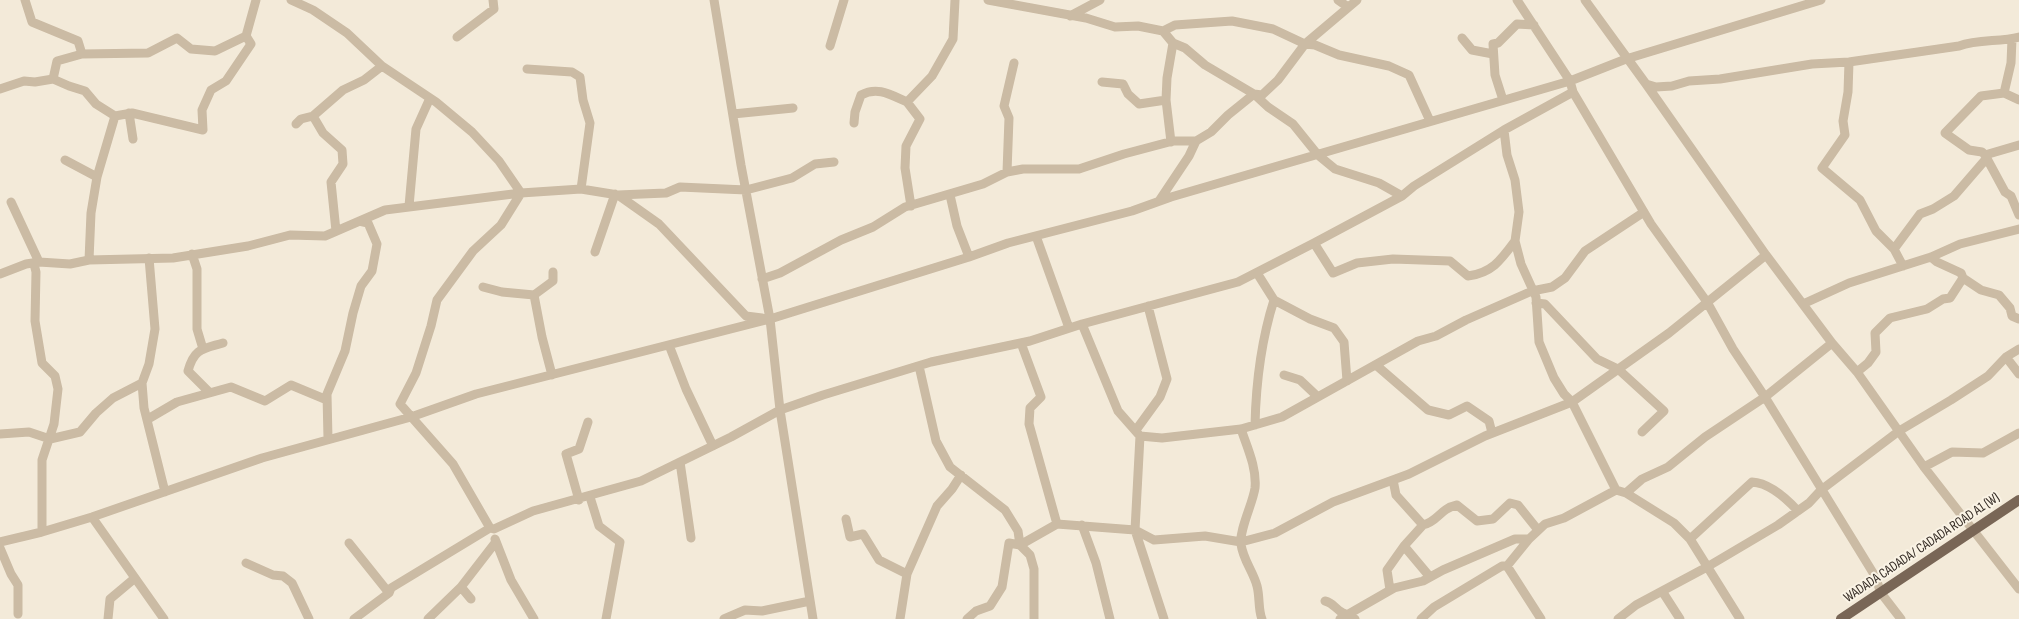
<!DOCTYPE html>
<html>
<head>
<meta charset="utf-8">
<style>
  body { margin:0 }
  canvas { display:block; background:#f3ead9 }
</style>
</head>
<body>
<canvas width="2019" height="619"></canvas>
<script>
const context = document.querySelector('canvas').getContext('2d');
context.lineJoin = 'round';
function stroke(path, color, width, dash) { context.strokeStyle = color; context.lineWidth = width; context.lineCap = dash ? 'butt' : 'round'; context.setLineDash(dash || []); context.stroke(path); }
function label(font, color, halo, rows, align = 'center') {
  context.font = font + ' "Sofia Sans Condensed",sans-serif'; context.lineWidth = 4; context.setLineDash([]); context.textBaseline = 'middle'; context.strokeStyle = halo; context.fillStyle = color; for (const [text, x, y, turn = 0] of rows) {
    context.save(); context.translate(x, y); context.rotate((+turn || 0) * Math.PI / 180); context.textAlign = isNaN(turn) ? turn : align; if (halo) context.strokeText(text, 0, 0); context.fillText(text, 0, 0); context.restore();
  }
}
const minor = new Path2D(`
  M25 0 32 22 78 41 82 54
  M291 0 313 10 347 33 382 66 436 102 472 132 499 161 521 193
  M714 0 741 165 770 319 780 410 813 619
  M988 0 1086 18 1115 27 1138 26 1163 31 1175 25 1232 21 1273 29 1305 44 1315 45 1339 55 1389 66 1409 75 1430 121
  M1338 0 1348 7
  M1517 0 1570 81 1573 92 1651 224 1707 302 1733 349 1765 397 1875 576 1881 593 1901 619
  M1585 0 1646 84 1766 255 1832 343 1857 372 1924 467 2019 589
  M1070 16 1100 0
  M1163 31 1173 43 1185 48 1205 65 1254 94 1268 107 1293 124 1318 155 1335 169 1379 183 1402 196
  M457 37 494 9 493 0
  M1462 38 1472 50 1493 54
  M830 46 844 0
  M1849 62 1848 92 1843 121 1845 135 1822 168 1860 200 1876 231 1894 249 1903 266
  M527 69 572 72 580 77 583 100 590 123 581 189
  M53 79 57 61 82 54 148 53 177 38 191 49 215 51 246 36
  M1102 82 1123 84 1128 94 1139 104 1166 100
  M1646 84 1656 87 1672 86 1689 81 1720 79 1812 64 1849 62 1959 46C1978 39 1999 42 2019 37
  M0 89 24 81 35 82 53 79 69 86 85 91 96 104 115 116 97 177 91 213 89 260
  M2004 93 2011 63 2012 39
  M1503 100 1495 75 1493 44 1498 43 1517 24 1534 25
  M2019 100 2004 93 1981 96 1945 133 1969 150 1982 152 1985 155 2005 192 2011 196 2019 215
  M129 113 133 139
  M733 114 793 108
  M115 116 132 113 203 130 202 110 211 90 226 81 251 44 246 36 256 0
  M854 123 855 112 861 95C878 86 891 95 907 102
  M296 124 301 119 313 116
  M1504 130 1507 155 1515 180 1519 212 1515 241 1521 264 1536 297 1539 342 1554 378 1564 394 1572 402 1616 490 1626 493 1674 523 1690 539 1740 619
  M1171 142 1166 100 1167 78 1173 43
  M1985 155 2019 145
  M65 160 97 177
  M1007 172 1009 118 1004 106 1014 63
  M521 193 501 225 473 251 437 300 431 326 416 373 400 404 453 464 490 528 494 529 533 511 641 481 731 437 780 410 823 395 931 362 1030 341 1082 324 1238 282 1314 243 1402 196 1414 186 1504 130 1573 92
  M618 195 666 193 680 187 746 190 792 178 815 164 834 162
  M950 195 957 226 969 257
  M1159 201 1189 156 1196 141 1211 132 1228 115 1254 94 1262 95 1278 80 1305 44 1357 0
  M11 202 39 262
  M409 206 416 129 430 98
  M911 206 905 168 906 146 920 119 907 102 932 76 953 39 955 0
  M336 231 331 182 343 164 342 150 323 133 313 116 343 90 364 80 382 66
  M1036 236 1069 328
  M1314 243 1333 273 1357 263 1393 259 1450 261 1468 276C1492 273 1501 260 1515 241
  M1894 249 1920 214 1933 209 1954 196 1986 159
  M595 252 615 194
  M192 254 197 269V329L203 349
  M1931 257 1937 262 1961 273 1963 278 1981 290 1999 295 2010 308 2012 316 2019 319
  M34 264 36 272 35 321 42 363 55 376 58 389 54 424 42 460V532
  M0 274 26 264 39 262 70 264 89 260 173 258 248 246 290 235 325 236 385 210 521 193 581 189 618 195 659 224 746 316 762 318
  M762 279 780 273 841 240 873 227 905 207 983 184 1007 172 1023 169H1079L1124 154 1173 141H1196
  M483 287 502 292 534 295 542 337 552 375
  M534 295 553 281V272
  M1274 300 1310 319 1334 328 1344 342 1347 381
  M1536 303 1545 304 1597 359 1618 369 1664 411 1642 432
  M1803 304 1849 283 1931 257 1960 244 2019 229
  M1082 324 1118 411 1140 436 1135 530 1164 619
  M1021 343 1041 397 1030 408 1029 424 1057 524 1135 530 1154 540 1205 536 1241 542 1275 533 1333 502 1409 474 1485 436 1572 402 1669 333 1766 255
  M669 345 686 389 713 446
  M2006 357 2019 374
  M1376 365 1428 410 1449 415 1467 406 1489 421 1492 433
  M919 366 936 441 950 467 1005 510 1018 531 1020 545 1030 555 1034 569V619
  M1857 372 1868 363 1876 352 1875 333 1890 318 1927 309 1943 299 1950 298 1963 278
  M1284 375 1300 380 1318 397
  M142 383 144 408 165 492
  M209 392 188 371C194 348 203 349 223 343
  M148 419 177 402 231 387 265 401 291 385 327 400
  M1255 425C1256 382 1261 341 1274 300L1257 273
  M1241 429C1247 447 1257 468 1255 488 1253 503 1239 530 1241 544 1243 560 1253 571 1257 586 1260 597 1258 610 1262 619
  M1136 430 1160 397 1167 379 1148 306
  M0 434 29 432 50 439 80 432 96 413 113 398 142 383 149 364 155 329 149 258
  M1140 436 1162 438 1241 429 1282 417 1418 341 1436 336 1466 320 1532 291 1552 287 1565 278 1585 251 1644 212
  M328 439 327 394 345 351 353 313 361 286 372 271 377 244 368 223 359 221
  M680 462 691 538
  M1924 467 1952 452 1983 453 2019 433
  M1393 480 1396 495 1423 525C1439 521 1439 509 1457 505L1477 521 1493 519 1510 503 1518 505 1538 530
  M1626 493 1642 479 1668 467 1705 437 1765 397 1832 343
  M590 497 599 526 620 542 606 619
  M579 500 566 454 579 449 588 422
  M92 517 164 619
  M846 519 850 537 863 534 879 560 907 574
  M1082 525 1096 563 1110 619
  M495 539 511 580 534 619
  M1690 539 1752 482C1770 483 1786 498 1798 511
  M0 542 42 532 92 517 262 458 411 417 476 394 770 319 969 257 1008 243 1132 211 1171 197 1570 81 1626 59 1821 0
  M349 543 389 593
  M1404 546 1423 525
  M0 548 11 574 18 585V614
  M246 563 273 575 283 576 292 583 309 619
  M1507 566 1541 619
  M461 587 471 599
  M1390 590 1387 570 1404 546 1430 577
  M1662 591 1680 619
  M1325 601C1334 603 1336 610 1343 613 1348 615 1351 616 1355 619
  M108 619 110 599 135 578
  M354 619 389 593 391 588 490 528
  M428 619 461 587 495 543
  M724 619 745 610 762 611 810 601
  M900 619 907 574 937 506 952 489 961 475
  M967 619 976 611 990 606 1002 587 1009 543 1020 545 1057 524
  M1340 619 1394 588 1423 581 1443 570 1515 539H1529
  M1421 619 1434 607 1502 566H1507L1529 539 1545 524 1564 518 1616 490
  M1618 619 1636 605 1707 567 1778 525 1809 503 1821 490 1899 431 1951 400 1988 376 2006 357 2019 349`);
const major = new Path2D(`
  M1841 619 2019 500`);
const streetNames = [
  ["WADADA CADADA/ CADADA ROAD A1 (W)",1922,548,-34]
];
stroke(minor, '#cbbba4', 9);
stroke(major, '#796656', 10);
label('14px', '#362d26', '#faf3e5', streetNames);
</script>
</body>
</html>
